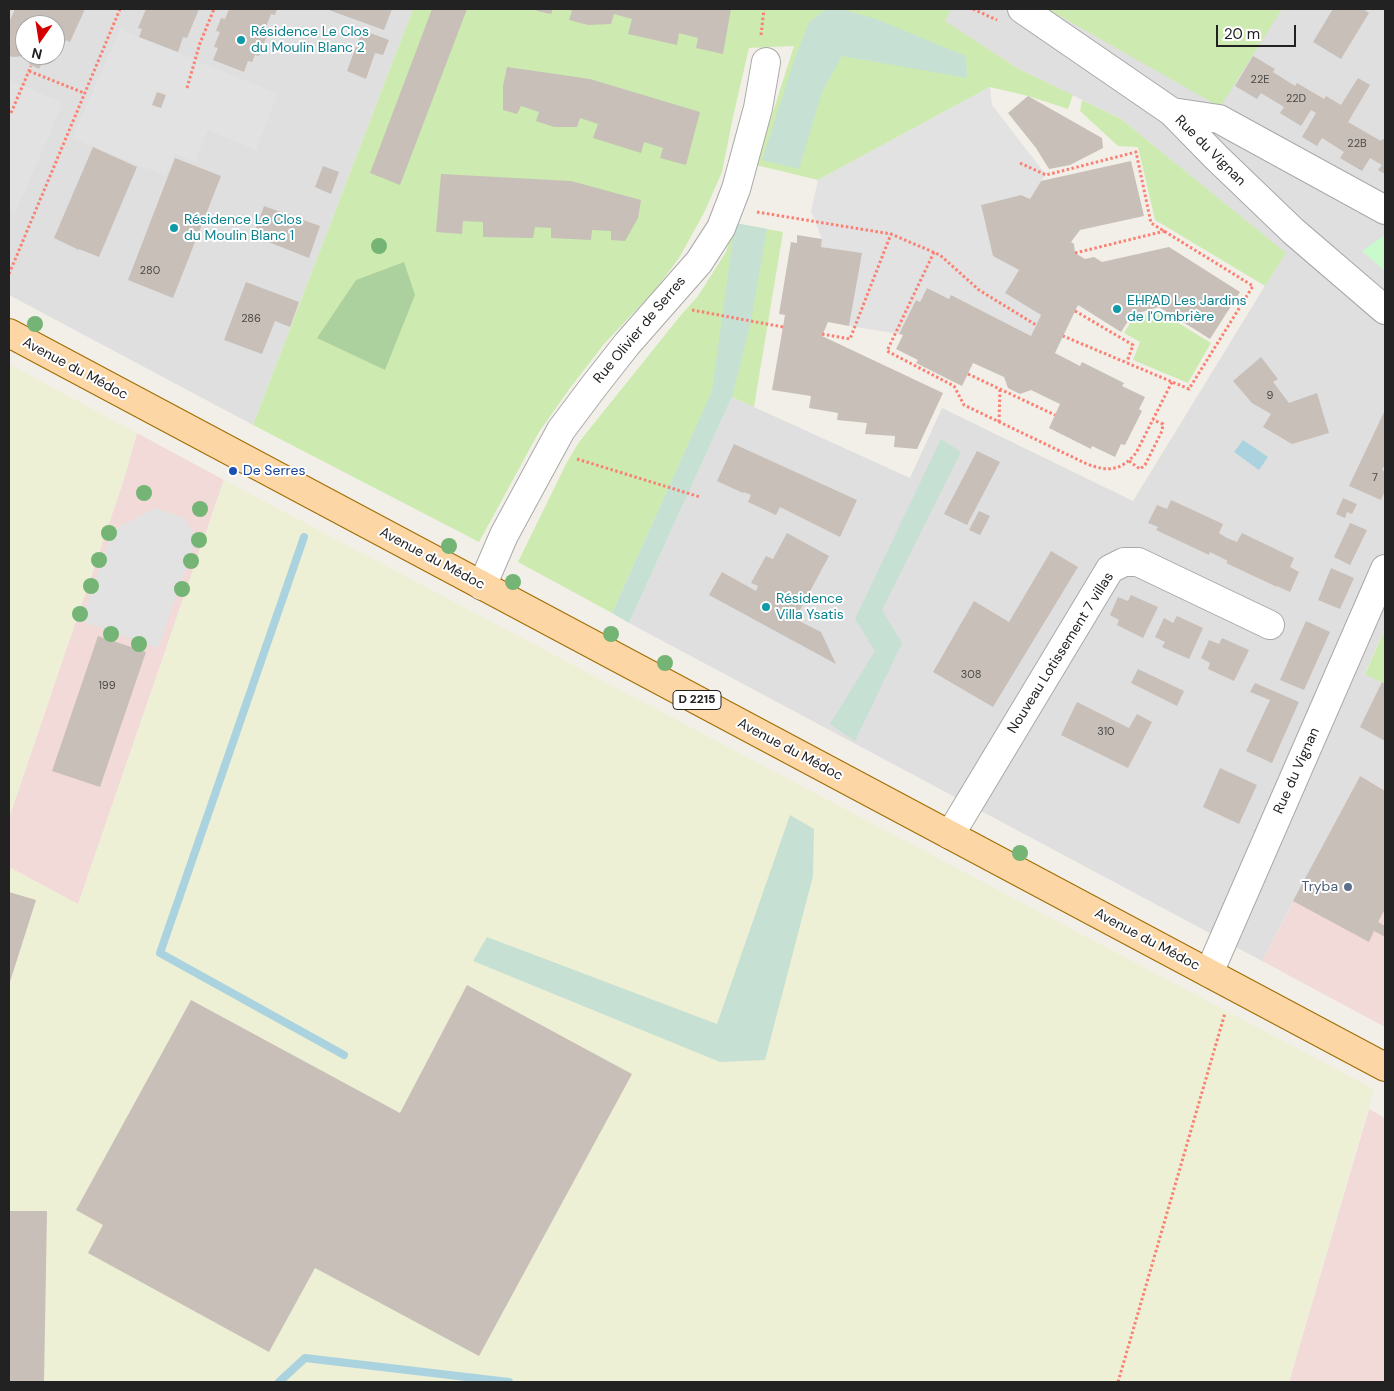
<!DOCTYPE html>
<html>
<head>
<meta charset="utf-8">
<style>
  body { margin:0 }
  #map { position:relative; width:1394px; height:1391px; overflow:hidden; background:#f2efe9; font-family:"DM Sans",sans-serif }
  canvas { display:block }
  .frame { position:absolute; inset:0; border:10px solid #222; pointer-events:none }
  .north { position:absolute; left:15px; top:15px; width:50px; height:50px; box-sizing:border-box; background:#fff; border:1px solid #a7a7a7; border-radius:50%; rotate:193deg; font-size:14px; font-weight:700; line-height:20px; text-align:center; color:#222 }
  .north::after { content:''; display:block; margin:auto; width:18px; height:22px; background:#d40000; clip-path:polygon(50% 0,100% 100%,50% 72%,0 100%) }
  .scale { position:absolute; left:1216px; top:25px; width:80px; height:22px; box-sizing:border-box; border:2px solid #222; border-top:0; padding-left:6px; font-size:15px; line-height:18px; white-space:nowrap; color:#222; -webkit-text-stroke:4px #fff; paint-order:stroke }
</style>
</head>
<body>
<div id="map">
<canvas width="1394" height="1391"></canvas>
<div class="frame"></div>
<div class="north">N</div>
<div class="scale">20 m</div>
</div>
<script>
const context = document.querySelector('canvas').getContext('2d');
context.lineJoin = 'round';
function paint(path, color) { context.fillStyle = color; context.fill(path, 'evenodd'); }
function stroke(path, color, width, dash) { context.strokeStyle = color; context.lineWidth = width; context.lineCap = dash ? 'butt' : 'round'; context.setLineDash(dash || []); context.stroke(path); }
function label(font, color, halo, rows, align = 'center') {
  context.font = font + ' "DM Sans",sans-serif'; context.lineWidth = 4; context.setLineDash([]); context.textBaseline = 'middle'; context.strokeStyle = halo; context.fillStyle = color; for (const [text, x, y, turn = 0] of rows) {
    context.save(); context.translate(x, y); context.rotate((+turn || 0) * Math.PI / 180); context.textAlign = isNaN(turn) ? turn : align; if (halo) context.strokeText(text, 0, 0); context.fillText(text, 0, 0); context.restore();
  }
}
const residential = new Path2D(`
  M9 9H413L253 425 9 295ZM25 25H55V55H25Z
  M951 9H1385V629L1365 673 1385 684V790L1359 777 1262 961 629 623 732 397 910 478 942 408 1133 501 1285 253 1121 119 1019 69 944 21Z`);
const commercial = new Path2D(`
  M137 433 224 480 78 905 9 867V818L123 482Z
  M1360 776 1385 790V1027L1262 961Z
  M1369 1109 1385 1118V1382H1289Z`);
const farmland = new Path2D(`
  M9 364 137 433 123 482 9 818Z
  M224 480 1374 1089 1289 1382H9V867L78 904Z`);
const grass = new Path2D(`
  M413 9H951L945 21 1019 69 1073 95 1068 109 1028 96 990 87 818 180 756 165 794 46 749 48 733 117 722 172 704 213 679 258 656 289 604 344 570 388 539 432 479 542 253 425Z
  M1052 9H1282L1220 107 1051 11Z
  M1082 100 1121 119 1286 253 1265 286 1155 220 1138 147 1118 146 1080 111Z
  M735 223 783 232 754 407 732 397 712 392 612 613 518 562 567 462 579 442 681 315 698 296 726 252Z
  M1159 311 1211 343 1188 383 1133 360 1140 342 1124 333 1133 318Z
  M1385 629V684L1365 674Z`);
const forest = new Path2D(`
  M404 262 415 295 385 370 317 338 356 280Z`);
const wetland = new Path2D(`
  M826 9H841L876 19 966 56 967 78 842 56 822 92 799 169 762 160 795 58 809 22Z
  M735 223 767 229 751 321 732 397 629 623 612 613 712 391Z
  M941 439 961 452 882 610 902 643 855 741 830 724 875 651 855 619Z
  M790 815 814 829 813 876 765 1060 720 1062 473 961 487 937 717 1024Z`);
const park = new Path2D(`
  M1385 235V271L1362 251Z`);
const parking = new Path2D(`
  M120 29 278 94 256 150 208 130 195 162 175 154 166 176 72 138Z
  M9 80 63 103 15 214 9 211Z
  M990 87 992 105 1046 175 1041 181 1030 199 1021 195 981 205 993 255 1019 270 1005 293 1041 315 1031 336 951 295 949 299 927 288 920 302 916 300 899 334 849 326 861 254 821 247 822 239 811 211 818 180Z
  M155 508 184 518 197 537 158 648 81 621 113 530Z`);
const water = new Path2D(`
  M1243 440 1268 457 1259 470 1234 452Z`);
const stream = new Path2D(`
  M304 537 160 953 344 1055
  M279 1382 305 1358 509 1382`);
const building = new Path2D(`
  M15 9H85L70 42 66 40 60 53H55V25H25V55H46L39 69 29 64 31 59 25 56 13 57 9 56V23Z
  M146 9H199L187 38 183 37 178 52 139 37 142 29 138 28Z
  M229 9H277L275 15 271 14 266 27 270 28 259 56 255 55 252 62 248 61 244 72 213 60 218 48 214 47 220 32 216 31 221 18 225 19Z
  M326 9H392L384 30Z
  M432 9H467L400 185 370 173Z
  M536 9H553L551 14 537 11Z
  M567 9H731L723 54 696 48 698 38 679 33 677 45 628 34 632 19 614 14 611 24 588 25 569 20 572 11Z
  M1333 9H1363L1369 13 1341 59 1313 42Z
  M362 30 389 40 383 55 375 53 366 79 347 71Z
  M1253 56 1275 69 1273 72 1295 86 1297 83 1324 99 1326 96 1341 105 1358 78 1370 85 1348 122 1381 141 1382 139 1385 140V174L1378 170 1382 165 1370 158 1362 171 1340 158 1344 152 1322 138 1317 146 1302 137 1316 113 1311 110 1301 126 1280 113 1284 107 1261 93 1257 99 1235 86Z
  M507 67 590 79 700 112 686 165 660 158 663 148 644 142 641 153 593 138 598 124 580 118 577 127H554L536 121 539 112 521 106 517 114 503 110V86Z
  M157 92 166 95 161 108 152 105Z
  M1028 96 1102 138 1103 148 1070 165 1049 169 1036 148 1008 113Z
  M93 147 137 167 99 257 79 249V250L54 238Z
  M175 158 221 176 173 298 128 280Z
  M1131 161 1144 216 1080 230 1071 242 1074 244 1075 253 1085 259 1094 257 1102 262 1169 247 1240 292 1210 339 1159 307 1132 315 1121 332 1078 305 1055 353 1080 366 1082 362 1124 383 1122 386 1145 397 1139 409 1142 411 1125 445 1121 444 1115 457 1092 446 1091 449 1049 428 1060 404 1031 390 1020 394 1008 388 1004 377 973 363 962 386 916 363 918 360 896 349 903 335 899 334 916 300 920 302 927 288 949 299 951 295 1031 336 1041 315 1005 293 1019 270 993 256 981 205 1021 195 1030 199 1041 181Z
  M323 166 339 172 331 194 315 187Z
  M441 174 571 181 641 200 638 218 625 241 611 240V231L592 230 591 240 551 238V228L535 227 533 238 483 237V222L463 221 462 234 436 232Z
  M264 206 320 226 309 258 253 236Z
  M797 235 822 239 821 247 862 253 849 326 828 322 822 336 943 393 917 449 894 447 895 436 865 434 867 423 837 420 838 413 809 408 811 396 772 390 785 315 779 314 791 242 797 243Z
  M246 282 299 302 290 327 275 321 262 354 224 340Z
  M1261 357 1278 379 1273 382 1289 403 1317 393 1329 433 1292 444 1263 427 1271 414 1252 403 1233 381Z
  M1385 410V464L1382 470 1385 472V491L1381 500 1349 486Z
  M734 444 857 500 840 537 780 507 776 515 748 502 751 495 744 492 743 493 717 481Z
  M977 451 1000 462 967 525 944 514Z
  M1343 498 1357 504 1352 514 1347 512 1345 518 1336 514Z
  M1171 500 1223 524 1219 533 1227 538 1237 542 1242 533 1294 558 1290 567 1299 572 1290 592 1277 586V587L1226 563 1228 561 1210 552 1209 555 1156 530 1158 527 1148 523 1157 505 1167 509Z
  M979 511 990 516 980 535 969 530Z
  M1350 523 1367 530 1350 565 1334 557Z
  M787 533 829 556 795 619 821 632 836 664 709 595 722 572 756 591 758 586 751 583 766 556 773 559Z
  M1051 551 1078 567 993 707 933 672 974 601 1009 622Z
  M1331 568 1354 578 1340 609 1318 600Z
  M1131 595 1158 607 1143 638 1117 625 1119 620 1110 615 1118 597 1128 601Z
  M1177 616 1203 628 1189 659 1162 647 1165 642 1155 637 1164 618 1173 623Z
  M1306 621 1330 632 1304 690 1280 680Z
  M98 636 146 652 100 787 52 771Z
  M1222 638 1249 650 1234 681 1208 669 1210 663 1201 658 1209 640 1219 644Z
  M1138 669 1184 691 1177 706 1131 683Z
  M1382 682 1385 684V741L1360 727Z
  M1255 683 1299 702 1272 763 1246 751 1270 700 1250 692Z
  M1077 702 1129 728 1137 714 1152 722 1128 768 1061 735Z
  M1220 768 1257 785 1239 824 1203 807Z
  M1360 776 1385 791V909L1378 922 1385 926V937L1374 931 1369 942 1293 901Z
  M9 892 36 900 9 985Z
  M467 985 632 1074 479 1356 315 1268 269 1352 88 1253 103 1225 76 1210 191 1000 400 1113Z
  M9 1211H47L44 1382H9Z`);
const path = new Path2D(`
  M973 9 997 20
  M761 35 764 9
  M29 71 84 93
  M187 88 200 43 214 9
  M11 113 31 66
  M1020 163 1046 175 1136 152 1151 223 1253 286 1189 389 1063 336
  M757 212 891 234 940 255 979 290 1036 325
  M934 252 887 351 954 386 964 405 1087 464C1108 472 1121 471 1136 453L1172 382
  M1075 253 1165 231
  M9 274 120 9
  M692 310 783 327
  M1075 311 1133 345 1127 362
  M822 334 850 339 891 234
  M968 374 1055 415
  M999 422 1000 389
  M577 459 700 497
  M1129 461 1140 469 1145 465 1162 431 1163 424 1153 420
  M1118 1382 1225 1013`);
const minor = new Path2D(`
  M1022 9 1172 112 1216 157 1293 231 1385 310
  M1172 112 1219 119 1385 210
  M482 586 504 535 561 430 594 386 627 344 699 262 721 228 736 189 758 108 766 62
  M950 835 1110 569 1124 562H1138L1270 625
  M1209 973 1385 569`);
const major = new Path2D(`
  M9 333 1385 1067`);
const trees = [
  [379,246],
  [35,324],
  [144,493],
  [200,509],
  [109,533],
  [199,540],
  [449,546],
  [99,560],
  [191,561],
  [513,582],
  [91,586],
  [182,589],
  [80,614],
  [111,634],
  [611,634],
  [139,644],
  [665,663],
  [1020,853]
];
const markers = [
  [241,40,5,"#0f9aa8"],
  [174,228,5,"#0f9aa8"],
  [1117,309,5,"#0f9aa8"],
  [233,471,5,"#1a4fb4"],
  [766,607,5,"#0f9aa8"],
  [1348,887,5,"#5c6f8a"]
];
const numberNames = [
  ["22E",1260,80],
  ["22D",1296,99],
  ["22B",1357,144],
  ["280",150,271],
  ["286",251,319],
  ["9",1270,396],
  ["7",1375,478],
  ["308",971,675],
  ["199",107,686],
  ["310",1106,732]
];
const shields = [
  [697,700,48]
];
const shieldNames = [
  ["D 2215",697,700]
];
const cultureNames = [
  ["Résidence Le Clos",251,32],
  ["du Moulin Blanc 2",251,48],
  ["Résidence Le Clos",184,220],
  ["du Moulin Blanc 1",184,236],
  ["EHPAD Les Jardins",1127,301],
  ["de l'Ombrière",1127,317],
  ["Résidence",776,599],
  ["Villa Ysatis",776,615]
];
const streetNames = [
  ["Rue du Vignan",1210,151,45],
  ["Rue Olivier de Serres",640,330,-50],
  ["Avenue du Médoc",75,369,28],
  ["Avenue du Médoc",432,559,28],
  ["Nouveau Lotissement 7 villas",1061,653,-58],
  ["Avenue du Médoc",790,750,28],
  ["Rue du Vignan",1297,771,-66],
  ["Avenue du Médoc",1147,940,28]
];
const transitNames = [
  ["De Serres",243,471]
];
const serviceNames = [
  ["Tryba",1338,887]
];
paint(residential, '#e0dfdf');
paint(commercial, '#f2dad9');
paint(farmland, '#eef0d5');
paint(grass, '#cdebb0');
paint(forest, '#add19e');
paint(wetland, '#c6e0d4');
paint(park, '#c8facc');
paint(parking, '#e2e2e2');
paint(water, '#aad3df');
stroke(stream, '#aad3df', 8);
paint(building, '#c7bfb8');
stroke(minor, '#a9a9a9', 30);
stroke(major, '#a06b00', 30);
stroke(path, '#fa8072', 3, [2.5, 2.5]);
stroke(minor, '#fff', 28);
stroke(major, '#fcd6a4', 28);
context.fillStyle = '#74b475';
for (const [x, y] of trees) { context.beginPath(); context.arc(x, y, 8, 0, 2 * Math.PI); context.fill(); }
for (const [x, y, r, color] of markers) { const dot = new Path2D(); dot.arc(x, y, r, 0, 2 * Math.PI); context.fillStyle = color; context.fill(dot); stroke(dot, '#fff', 2); }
label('11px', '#4b4948', null, numberNames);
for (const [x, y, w] of shields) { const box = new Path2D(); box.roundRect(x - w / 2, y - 9.5, w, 19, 4); context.fillStyle = '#fff'; context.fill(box); stroke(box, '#222', 1); }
label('bold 12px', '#222', null, shieldNames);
label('14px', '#0d838f', '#fff', cultureNames, 'left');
label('14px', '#222', '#fff', streetNames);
label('14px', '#164399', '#fff', transitNames, 'left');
label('14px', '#4e5e75', '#fff', serviceNames, 'right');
</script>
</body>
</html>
